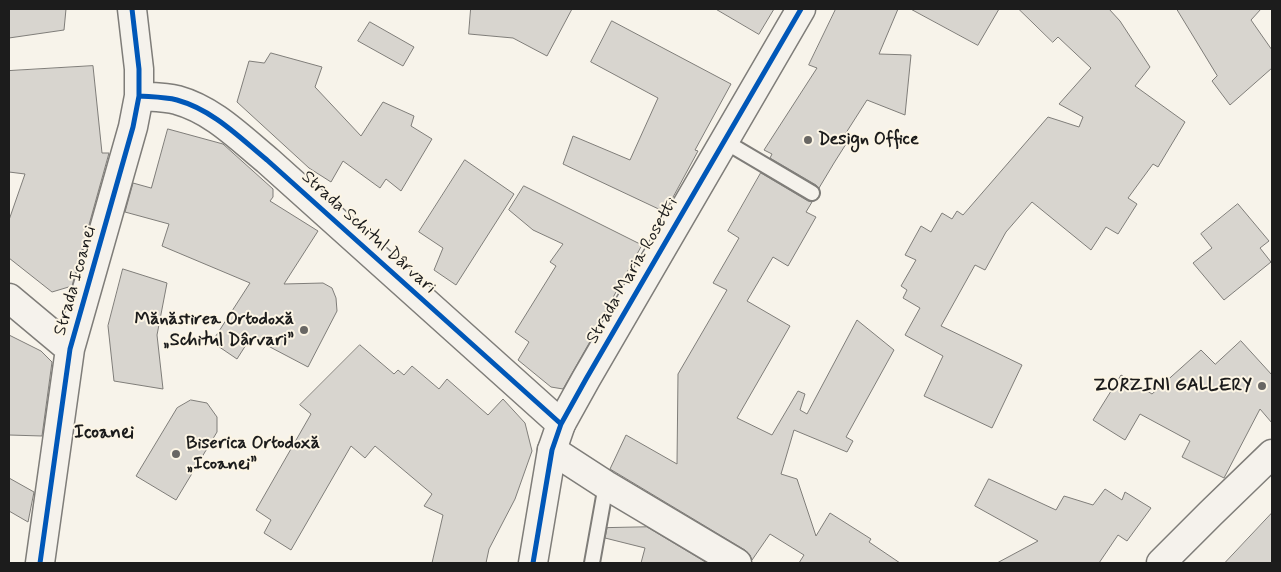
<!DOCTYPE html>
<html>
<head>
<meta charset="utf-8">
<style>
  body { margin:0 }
  #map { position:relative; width:1281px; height:572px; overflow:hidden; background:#f7f3ea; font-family:Mynerve,sans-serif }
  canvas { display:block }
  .frame { position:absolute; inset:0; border:10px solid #1c1c1c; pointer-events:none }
</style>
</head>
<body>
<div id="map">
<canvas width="1281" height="572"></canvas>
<div class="frame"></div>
</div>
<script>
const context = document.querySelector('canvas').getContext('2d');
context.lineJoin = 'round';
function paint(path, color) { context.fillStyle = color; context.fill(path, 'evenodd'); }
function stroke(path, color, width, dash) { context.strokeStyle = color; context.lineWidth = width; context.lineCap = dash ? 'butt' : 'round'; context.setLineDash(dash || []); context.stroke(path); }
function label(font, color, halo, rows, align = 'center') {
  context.font = font + ' Mynerve,sans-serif'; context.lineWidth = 4; context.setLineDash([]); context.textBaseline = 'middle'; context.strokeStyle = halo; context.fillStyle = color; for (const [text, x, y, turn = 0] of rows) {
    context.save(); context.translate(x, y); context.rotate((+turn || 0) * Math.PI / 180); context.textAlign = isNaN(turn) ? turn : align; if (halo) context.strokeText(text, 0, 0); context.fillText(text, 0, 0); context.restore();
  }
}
const building = new Path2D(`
  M9 9H66L64 30 9 38Z
  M471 9H572L547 56 513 38 469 34Z
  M716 9H774L759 34Z
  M836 9H898L879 54 911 55 905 115 867 100 844 136 846 144 834 163 819 188 816 185 770 158 772 154 764 150 817 68 809 65Z
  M911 9H999L978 45Z
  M1019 9H1109L1120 21 1150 67 1135 86 1185 122 1158 167 1153 164 1128 198 1137 204 1118 234 1106 227 1091 250 1032 202 1006 232 985 270 975 265 941 326 1022 365 992 428 924 396 943 356 905 335 920 308 903 298 907 290 901 286 916 260 905 255 921 226 931 232 942 213 952 219 957 211 963 215 1048 117 1079 127 1083 117 1059 104 1091 68 1058 37 1053 42Z
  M1177 9H1261L1251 20 1272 50V68L1230 105 1212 81 1217 76Z
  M612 21 731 84 695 150 698 151 665 212 563 164 573 136 630 160 658 98 591 62Z
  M370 22 414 47 403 66 358 41Z
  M271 53 322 67 315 87 361 136 383 102 414 116 411 126 432 139 401 191 386 179 380 188 343 161 331 182 309 168 237 102 249 61 264 63Z
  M93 66 102 153H109L72 286 52 292 9 258V220L25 174 9 172V71Z
  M168 129 223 144 273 189V197L270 201 318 231 284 284 323 283 332 288 336 298 337 311 308 367 251 337 237 359 212 342 250 283 162 246 169 224 125 212 133 183 151 188Z
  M465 160 514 194 456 285 434 270 443 248 419 232Z
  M761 173 808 201 812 202 806 212 816 217 788 266 773 257 747 301 790 326 737 418 772 435 798 391 805 394 800 410 807 414 857 320 894 350 846 437 853 441 847 452 794 430 781 474 797 479 816 536 830 513 871 539 869 542 900 563H799L804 555 770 534 752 560 750 555 745 550 610 469 626 435 677 464 678 374 727 290 713 283 739 238 728 231Z
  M524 186 642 245 595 330 596 331 563 389 551 387 518 360 529 342 515 332 556 266 550 262 563 244 533 230 509 210Z
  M1238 204 1269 241 1260 248 1271 262 1224 300 1193 263 1212 248 1201 234Z
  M123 269 167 283 157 335 163 389 114 381 108 326Z
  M9 335 41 351 52 362 42 436 9 435Z
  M1241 341 1272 375V423L1260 409 1224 478 1182 457 1190 441 1140 414 1125 440 1093 420 1121 375 1152 394 1201 350 1215 364Z
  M360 345 394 374 398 370 404 375 412 366 439 389 447 379 488 415 503 399 525 423 532 451 515 499 489 549 486 563H432L443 515 424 506 432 494 375 446 365 458 351 446 291 550 264 533 271 520 256 510 311 414 300 405Z
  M191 400 207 403 217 417V432L176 500 136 476 177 408Z
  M9 478 34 492 28 522 9 511Z
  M989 479 1056 510 1064 496 1093 505 1105 489 1122 500 1125 492 1151 508 1127 541 1118 535 1099 563H997L1038 541 975 506Z
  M1272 513V563H1225Z
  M647 527 707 563H641L645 548 605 538 607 528Z`);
const lane = new Path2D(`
  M724 141 812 193
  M592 563 606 485`);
const street = new Path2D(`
  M139 96C152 97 165 97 177 100 213 110 239 137 267 160L561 424
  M9 298 70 349
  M552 450 606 485 737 563
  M40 563 70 349 133 127 139 96V69L132 9
  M1161 563 1211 513 1272 454`);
const secondary = new Path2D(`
  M533 563 552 450 561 424 586 379 801 9`);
const cycleway = new Path2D(`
  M139 96C152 97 165 97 177 100 213 110 239 137 267 160L561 424
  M40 563 70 349 133 127 139 96V69L132 9
  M533 563 552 450 561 424 586 379 801 9`);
const markers = [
  [808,140,5,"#696764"],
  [304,330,5,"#696764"],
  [1262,386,5,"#696764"],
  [176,454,5,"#696764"]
];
const poiNames = [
  ["Design Office",818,140],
  ["Mănăstirea Ortodoxă",294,320,"right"],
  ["„Schitul Dârvari”",294,341,"right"],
  ["ZORZINI GALLERY",1252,386,"right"],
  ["Biserica Ortodoxă",186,444],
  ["„Icoanei”",186,465]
];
const streetNames = [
  ["Strada Schitul Dârvari",368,233,42],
  ["Strada Maria Rosetti",633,271,-60],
  ["Strada Icoanei",76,281,-74]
];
const neighbourhoodNames = [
  ["Icoanei",104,434]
];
paint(building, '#d8d5cf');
stroke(building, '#7f7d79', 1);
stroke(lane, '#7f7d79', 18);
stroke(street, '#7f7d79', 31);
stroke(secondary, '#7f7d79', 31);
stroke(lane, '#f5f2ec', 14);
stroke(street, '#f5f2ec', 28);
stroke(secondary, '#f5f2ec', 28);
stroke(cycleway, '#0057b8', 5);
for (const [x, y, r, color] of markers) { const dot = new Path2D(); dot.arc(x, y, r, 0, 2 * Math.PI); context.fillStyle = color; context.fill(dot); stroke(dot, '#fcf5e5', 2); }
label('bold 18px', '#1c1c1c', '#fcf5e5', poiNames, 'left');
label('18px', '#1c1c1c', '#fcf5e5', streetNames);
label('bold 19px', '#1c1c1c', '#fcf5e5', neighbourhoodNames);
</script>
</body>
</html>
